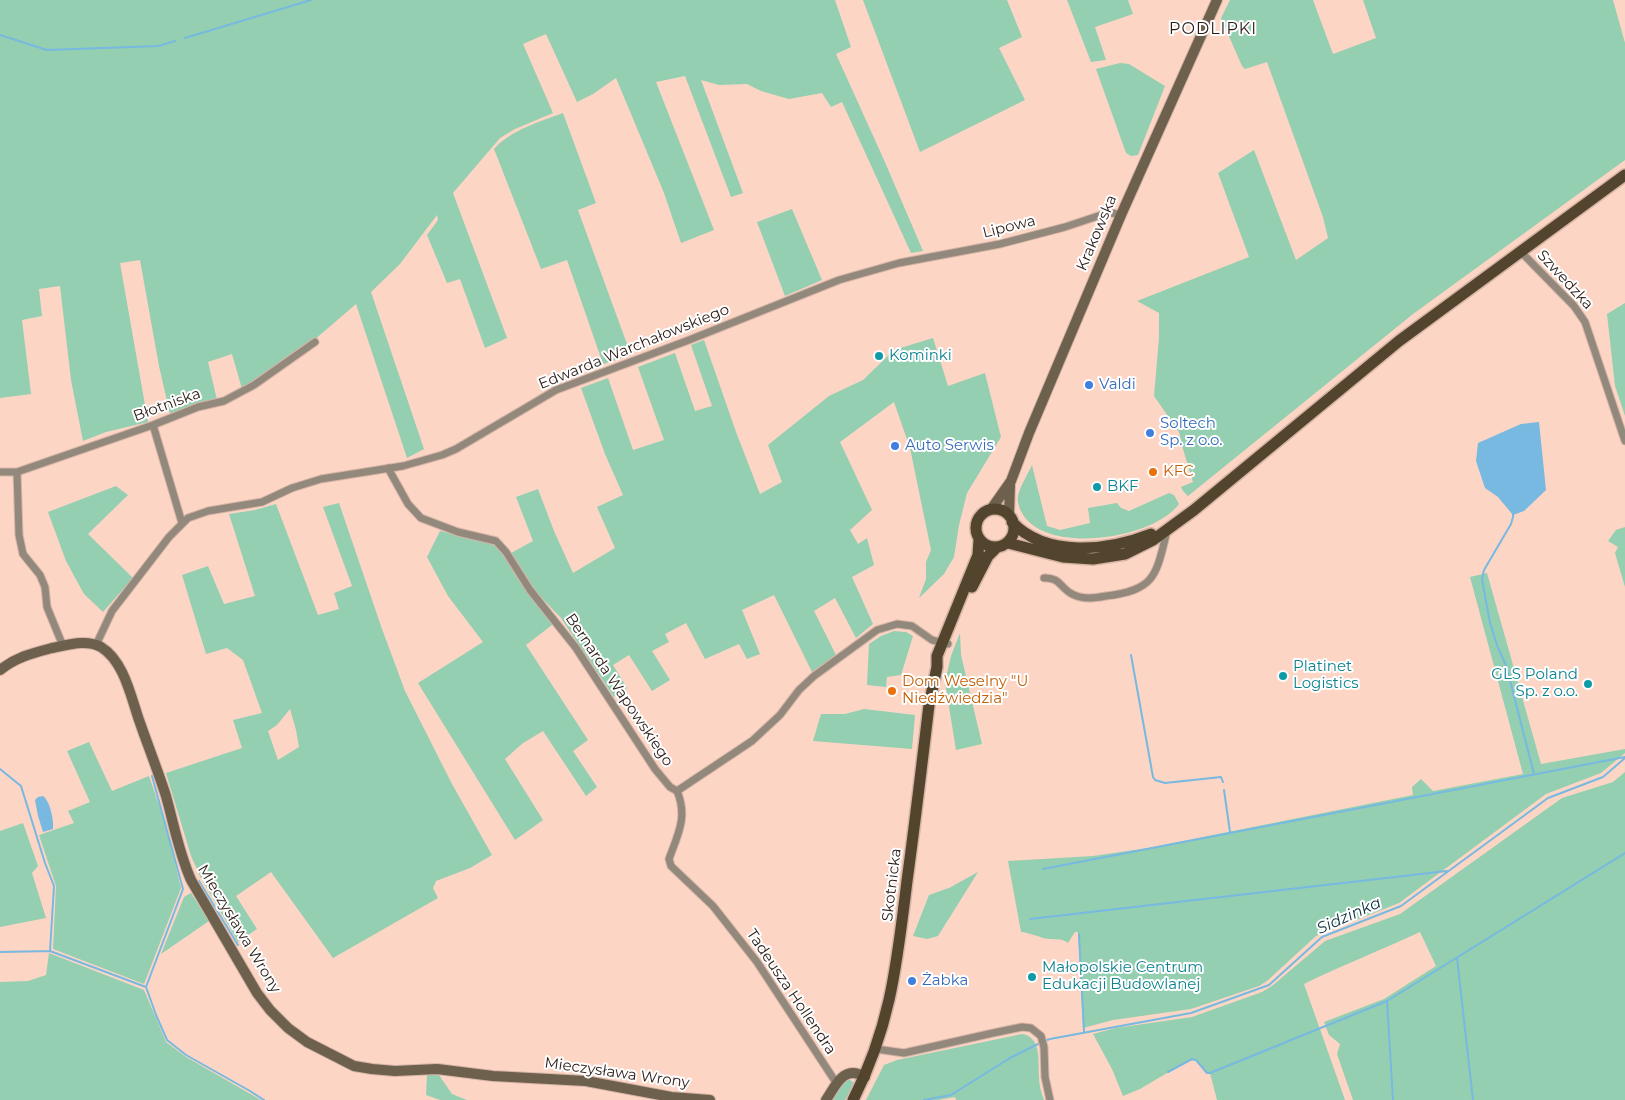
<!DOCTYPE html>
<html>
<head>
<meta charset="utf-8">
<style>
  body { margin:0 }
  canvas { display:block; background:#fcd5c5 }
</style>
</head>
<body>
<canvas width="1625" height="1100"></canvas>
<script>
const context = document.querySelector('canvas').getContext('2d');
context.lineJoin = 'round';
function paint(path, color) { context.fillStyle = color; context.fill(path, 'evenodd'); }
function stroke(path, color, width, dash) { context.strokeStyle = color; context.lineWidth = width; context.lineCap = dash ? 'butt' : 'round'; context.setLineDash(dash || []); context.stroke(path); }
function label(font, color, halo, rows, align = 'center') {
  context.font = font + ' Montserrat,sans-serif'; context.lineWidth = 4; context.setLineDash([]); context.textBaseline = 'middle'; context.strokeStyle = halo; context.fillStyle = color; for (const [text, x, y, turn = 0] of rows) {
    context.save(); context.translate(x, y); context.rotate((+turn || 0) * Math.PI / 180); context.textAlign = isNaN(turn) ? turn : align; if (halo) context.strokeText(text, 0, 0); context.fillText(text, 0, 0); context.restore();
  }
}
const green = new Path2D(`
  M0 0H835L851 47 836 54 884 160 923 251 911 253 842 102 831 107 822 93 789 99 761 91 747 84 719 85 701 80 743 193 731 197 685 76 656 82 714 230 681 243 664 193 616 78 593 94 577 102 546 34 523 44 553 113 515 129 500 138 453 193 507 338 485 348 460 279 447 283 427 235 438 220 437 215 400 264 371 292 424 449 407 458 356 304 313 341 242 389 232 354 208 362 217 400 170 414 159 366 140 260 120 263 148 422 106 432 83 441 71 380 60 286 39 289 42 316 22 320 31 394 0 398Z
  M863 0H1007L1022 37 999 48 1025 100 920 152Z
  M1067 0H1128L1133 14 1095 27 1106 60 1091 62Z
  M1230 0H1313L1333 54 1376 38 1363 0H1613L1625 43V160L1413 314 1188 496 1183 491 1181 487 1193 482 1183 449 1179 432 1154 396 1159 338V313L1137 301 1249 257 1218 173 1254 150 1296 260 1328 238 1323 217 1267 62 1245 69 1242 66 1221 18Z
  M1120 63 1129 64 1165 86 1138 155 1131 156 1126 153 1096 69Z
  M563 113 596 203 578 210 631 355 603 364 567 260 541 269 494 149C511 130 539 122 563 113Z
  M792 209 822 280 785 296 757 222Z
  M1625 303V416L1615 386 1607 314Z
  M933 338 948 386 985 373 1001 437 967 493 959 525 954 557 944 574 919 598 926 579V562L931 550 910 448 894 402 840 442 872 510 850 530 858 544 867 538 874 565 852 577 873 624 856 638 835 598 814 611 836 655 812 672 774 595 742 610 760 654 747 659 739 644 705 659 686 623 665 634 669 642 652 651 670 680 652 691 629 655 613 665 627 688 614 697 561 618 533 589 511 553 533 541 516 497 538 489 554 531 573 573 615 548 597 507 623 495 605 454 581 388 608 378 633 450 664 440 638 367 675 353 695 411 712 406 691 345 704 340 736 432 760 494 782 482 768 445 829 396 863 380 894 350Z
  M1032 465 1047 526 1060 530 1090 523 1088 508 1117 503 1121 508 1129 511 1169 493 1174 495 1179 504C1153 540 1042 556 1021 511 1019 507 1017 501 1018 496 1020 486 1028 474 1032 465Z
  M116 486 128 495 88 534 133 578 103 612 84 594 66 561 48 512Z
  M339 503 382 629 405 691 452 784 492 855 470 868 436 881 433 888 438 898 333 958 271 872 236 896 257 929 238 942 201 878 191 856 166 773 242 748 233 720 262 713 243 660 227 648 206 654 182 575 208 566 224 604 255 596 229 514 255 510 276 504 318 615 339 609 334 593 352 586 323 507ZM290 709 296 730 299 747 278 760 268 731 277 725Z
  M1625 527V587L1615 553 1618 547 1608 541 1616 530Z
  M440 531 496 544 506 555 522 585 556 622 526 645 588 740 573 751 597 787 586 796 543 731 523 743 505 759 543 820 515 840 418 683 483 642 448 596 427 557Z
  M1487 573 1541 764 1625 749V753L1601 773 1546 794 1399 903 1316 936 1267 981 1259 986 1191 1009 1113 1020 1083 1028 1078 932H1075L1068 943C1062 938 1057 940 1049 939 1040 938 1032 933 1021 932L1008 861 1093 856 1148 848 1413 795 1412 787 1421 779 1433 791 1523 774 1470 577Z
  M894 631 906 632 913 636 901 675 887 677 886 687 867 685 869 644 881 636Z
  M960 633 961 655 982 744 956 750 945 682 951 656Z
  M864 709 915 715 912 749 813 741 821 714H845Z
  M89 742 112 791 149 776 165 823 181 888 144 984 53 949 56 886 39 835 74 823 68 811 90 802 67 751Z
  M1625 772V1100H1353L1337 1054 1340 1044 1329 1035 1324 1022 1384 999 1436 966 1420 932C1382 950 1342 965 1304 984L1345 1100H1217L1210 1073H1206L1196 1061 1189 1060 1140 1089 1123 1096 1112 1069 1093 1034 1116 1028 1192 1017 1262 992 1272 986 1325 941 1400 914 1562 798 1613 782Z
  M23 823 38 866 32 873 46 918 0 927V831Z
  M978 872 938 936 927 939 913 936 929 895 949 888Z
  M191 893 209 921 161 954 184 897Z
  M49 953 144 990 166 1042 186 1057 261 1100H0V982L28 981 46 975Z
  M1022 1034C1042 1037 1038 1062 1039 1077 1039 1085 1041 1092 1044 1100H956L955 1097 938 1100H866L884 1065 897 1060Z
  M427 1075H439L452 1094 467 1100H440L426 1095Z
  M849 1079 854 1083 845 1100H830L845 1080Z`);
const water = new Path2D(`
  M1539 422 1546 490 1524 511 1513 515 1498 497 1485 488 1476 461 1478 443 1521 424Z
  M43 796C50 801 54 820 53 829L43 832 38 816 35 800 38 797Z`);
const stream = new Path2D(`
  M0 35 47 50 158 46 175 41
  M185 38 311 0
  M1513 513V517L1511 524 1484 570 1482 579 1490 623 1498 648 1506 665 1534 774
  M1131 655 1153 777 1155 780 1165 783 1221 777 1223 782
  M0 769 21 786 45 863 54 886 50 951
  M1224 790 1230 832
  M1043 869 1625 757
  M199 881 238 945
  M1030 919 1447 871
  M1079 934 1084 1032
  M0 952 50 951 146 987 156 1015 167 1040 186 1055 250 1091 264 1100
  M1457 958 1473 1100
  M146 987 183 889 152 776
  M1044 1041 1050 1039 1191 1013 1269 985 1322 937 1401 906 1548 798 1603 777 1625 758
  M1168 1072 1192 1059 1196 1060 1207 1073H1210L1387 1001
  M924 1100 951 1095 1010 1058 1040 1043
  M1393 1100 1387 1001 1625 853`);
const street = new Path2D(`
  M1521 252 1574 306 1585 322 1625 441
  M153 425 182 523
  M388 468 408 504 421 518 458 532 496 541 506 552 530 590 576 648 655 769 670 787 677 791 752 741 780 715 799 690 814 676 877 630 897 624 912 626 932 640 948 644
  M0 472H17L153 425 198 407 224 401 254 385 315 342
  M17 472 19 535 23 554 40 575 45 587 47 607 63 646
  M1044 578C1060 577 1060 588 1072 594 1083 600 1095 598 1106 596 1156 590 1156 575 1167 531
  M96 645 112 611 169 537 188 518 208 511 262 502 292 488 321 479 403 466 442 455 456 449 556 390 689 340 839 280 899 263 1000 244 1065 227 1104 214 1112 213 1121 215
  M677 791C688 817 678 834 669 859L671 866 713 906 757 962 837 1084
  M876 1049 904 1053 993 1033 1022 1027 1031 1028 1041 1036 1044 1047 1045 1077 1050 1100`);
const secondary = new Path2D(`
  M992 508 1011 481 1029 433 1121 215 1217 0
  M1009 516 1010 485
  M0 670C16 657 33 653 52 648 68 645 86 639 101 647 124 661 131 697 139 720 148 746 158 771 166 796 174 825 179 853 191 880L257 993 270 1010 288 1028 307 1042 354 1066 372 1069 395 1071 437 1069 493 1076 586 1081 671 1097 710 1100
  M826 1100C836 1085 844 1064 865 1077`);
const primary = new Path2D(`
  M976 528a19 19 0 1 1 38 0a19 19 0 1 1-38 0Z
  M1012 522C1046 558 1108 551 1151 534
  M1008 543 1063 557 1093 559 1125 554 1153 540 1194 510 1399 341 1625 175
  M972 587 988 556 996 548
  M853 1100C891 1026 897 962 907 881 915 823 922 764 929 705L937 667V656L978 555 979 540`);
const markers = [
  [879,356,5,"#0f9aa8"],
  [1089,385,5,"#3f7fe0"],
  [1150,433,5,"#3f7fe0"],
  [895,446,5,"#3f7fe0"],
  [1153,472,5,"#e8710a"],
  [1097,487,5,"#0f9aa8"],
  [1283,676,5,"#0f9aa8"],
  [1588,684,5,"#0f9aa8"],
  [892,691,5,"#e8710a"],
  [1032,977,5,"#0f9aa8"],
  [912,981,5,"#3f7fe0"]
];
const streetNames = [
  ["Lipowa",1009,227,-14],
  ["Krakowska",1097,233,-67],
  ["Szwedzka",1565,280,47],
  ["Edwarda Warchałowskiego",634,347,-22],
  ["Błotniska",167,405,-20],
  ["Bernarda Wapowskiego",619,690,56],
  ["Skotnicka",892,885,-83],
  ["Mieczysława Wrony",239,929,59],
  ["Tadeusza Hollendra",791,992,56],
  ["Mieczysława Wrony",617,1073,8]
];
const cultureNames = [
  ["Kominki",889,356],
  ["BKF",1107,487],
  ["Platinet",1293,667],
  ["Logistics",1293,684],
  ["GLS Poland",1578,675,"right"],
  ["Sp. z o.o.",1578,692,"right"],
  ["Małopolskie Centrum",1042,968],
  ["Edukacji Budowlanej",1042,985]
];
const shopNames = [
  ["Valdi",1099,385],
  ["Soltech",1160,424],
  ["Sp. z o.o.",1160,441],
  ["Auto Serwis",905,446],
  ["Żabka",922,981]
];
const foodNames = [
  ["KFC",1163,472],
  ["Dom Weselny \"U",902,682],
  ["Niedźwiedzia\"",902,699]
];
const neighbourhoodNames = [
  ["PODLIPKI",1213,29]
];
const waterNames = [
  ["Sidzinka",1349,916,-24]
];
paint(green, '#93cfb0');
paint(water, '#77b9e0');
stroke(stream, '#77b9e0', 2);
stroke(street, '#d6b4a6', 9);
stroke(secondary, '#d6b4a6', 12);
stroke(primary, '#d6b4a6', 14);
stroke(street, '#92897c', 7);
stroke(secondary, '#6d614e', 10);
stroke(primary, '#53452d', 11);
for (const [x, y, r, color] of markers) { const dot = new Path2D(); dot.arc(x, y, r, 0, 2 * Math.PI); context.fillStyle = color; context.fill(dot); stroke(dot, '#fff', 2); }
label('15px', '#2a1c17', '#fff', streetNames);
label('15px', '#0d838f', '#fff', cultureNames, 'left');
label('15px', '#366cbe', '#fff', shopNames, 'left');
label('15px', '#c56008', '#fff', foodNames, 'left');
context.letterSpacing = '1px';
label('16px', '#2a1c17', '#fff', neighbourhoodNames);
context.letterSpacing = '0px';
label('italic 16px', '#102e3e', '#fff', waterNames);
</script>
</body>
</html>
